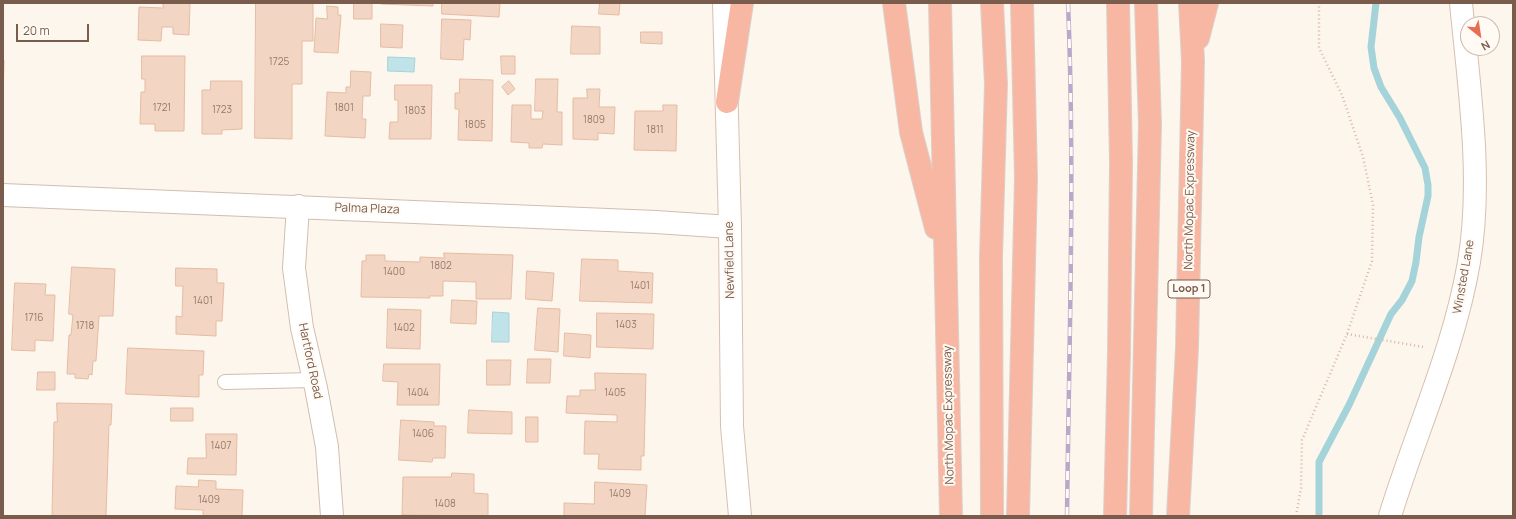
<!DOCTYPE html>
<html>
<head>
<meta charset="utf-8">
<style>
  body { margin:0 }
  #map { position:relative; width:1516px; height:519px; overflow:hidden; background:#fdf6ec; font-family:Manrope,sans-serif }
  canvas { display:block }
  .frame { position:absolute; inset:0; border:4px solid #7a5c4d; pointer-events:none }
  .north { position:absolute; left:1460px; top:16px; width:40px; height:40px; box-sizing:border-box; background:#fffaf3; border:1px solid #cabbb1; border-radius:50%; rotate:150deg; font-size:11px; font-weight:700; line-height:16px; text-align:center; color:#7a5c4d }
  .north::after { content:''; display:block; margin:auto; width:14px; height:18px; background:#e76f51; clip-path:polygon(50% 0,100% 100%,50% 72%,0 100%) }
  .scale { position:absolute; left:16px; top:24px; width:73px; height:18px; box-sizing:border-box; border:2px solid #7a5c4d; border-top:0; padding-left:5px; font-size:12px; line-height:14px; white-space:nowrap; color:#7a5c4d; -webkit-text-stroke:3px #fffaf3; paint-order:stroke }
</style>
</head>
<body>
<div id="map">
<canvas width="1516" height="519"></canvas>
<div class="frame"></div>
<div class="north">N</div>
<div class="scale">20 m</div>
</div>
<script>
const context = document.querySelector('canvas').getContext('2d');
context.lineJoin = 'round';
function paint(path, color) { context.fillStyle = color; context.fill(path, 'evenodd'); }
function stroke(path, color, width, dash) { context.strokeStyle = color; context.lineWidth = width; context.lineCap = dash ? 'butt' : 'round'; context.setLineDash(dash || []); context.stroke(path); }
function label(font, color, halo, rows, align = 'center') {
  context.font = font + ' Manrope,sans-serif'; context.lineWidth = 4; context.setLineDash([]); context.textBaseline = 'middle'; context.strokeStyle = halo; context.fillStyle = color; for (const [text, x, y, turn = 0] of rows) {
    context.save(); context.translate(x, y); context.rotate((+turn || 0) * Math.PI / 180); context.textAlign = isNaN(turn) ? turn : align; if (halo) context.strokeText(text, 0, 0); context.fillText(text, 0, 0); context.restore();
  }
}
const water = new Path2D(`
  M388 57 415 58 414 72 388 71Z
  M493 312 509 313V342H492Z`);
const stream = new Path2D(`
  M1319 516V462L1349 405 1391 314 1402 300 1412 281 1416 262 1419 237 1428 196V185L1425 168 1400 118 1381 87 1374 68 1371 47 1376 3`);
const building = new Path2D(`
  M163 3H190L189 35 173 34V27H162L161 41 138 40 139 7 163 8Z
  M256 3H313V41H302V84H292V139L255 138Z
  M354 3H372V19H354Z
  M381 3H433V6L381 4Z
  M442 3H500L499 17 442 14Z
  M600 3H620L619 15 599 14Z
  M327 6 338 7V15H341L338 53 314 52 316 18 327 19Z
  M442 19 471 20 470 40 464 39 463 60 441 59Z
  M381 24 403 25 402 48 381 47Z
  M572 26 600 27V54H571Z
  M641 32H662V44L641 43Z
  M142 56H185L184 131H155V124H140L141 92H145V79H142Z
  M501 56H515V74H502Z
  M3 60H4L3 104Z
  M351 71 371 72 370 96H363L362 119H366L365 138 325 136 327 92 346 93V87H350Z
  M460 79 493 80 492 141 458 140 459 109H455V93H459Z
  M536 79H558L557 112H562V145L543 144 542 148H529V143L511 142 512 105H531V119H542L543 111H535Z
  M211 81H242V129L222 130V134H202V90H210Z
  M509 81 515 89 508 95 502 87Z
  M395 85H432L431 139H389L390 122H398V100H395Z
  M587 89H600L599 107H615L614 134 598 133V140L573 139V98H587Z
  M663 105H677L676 151 634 150 635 111H663Z
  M444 253 513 255 511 299H476V282L443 281V296H429L430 298 361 297 362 261H366V255H385V261L420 262V257L444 258Z
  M582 259 618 260V271L653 273 652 303 580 301Z
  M72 267 115 269 113 316H99L96 361H93L92 375 89 374 88 379 75 378V374H67L69 335H71L73 315 69 314Z
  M176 268 217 269V283H224L222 321H216V336L176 334V316L182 317 183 286H176Z
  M527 271 554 273 552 301 526 299Z
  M15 283 46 284 45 295H55L53 341 35 340V351L12 350Z
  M452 300 477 301 476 324 451 323Z
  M538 308 560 309 558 352 535 350Z
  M388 309 421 310 420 349 387 348Z
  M597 313 654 314 653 349 597 347Z
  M565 333 591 335 590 358 564 356Z
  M128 348 204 351 203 375H199V397L126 394Z
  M528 359H551L550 383H527Z
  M487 360H511L510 385H487Z
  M384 364H440L439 405H397L398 382 383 381Z
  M38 372H55V390H37Z
  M595 373 646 374 644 456H641V470L598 469 599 454H584L585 421 617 422V415L566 413 567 396H580V390H595Z
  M57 403 112 404 111 425H109L106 516H52L54 422H57Z
  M171 408H193V421H171Z
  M469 410 512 412V434L468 433Z
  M526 417H538V442H526Z
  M401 420 434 422V426H446L445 458H433L432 462 399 460Z
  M206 434H237L236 475 187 474 188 458H206Z
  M452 473 474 474V493L488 494V516L402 515 403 477H451Z
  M199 480 216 481V489L243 490 242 516H203V510L175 509 176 486 198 487Z
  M595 482 647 485 645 516H564V503L594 504Z`);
const path = new Path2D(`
  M1347 334 1424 347
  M1296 516 1301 488 1302 440 1347 334 1372 261 1373 205 1363 157 1342 95 1319 48V3`);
const service = new Path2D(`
  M225 382 314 380`);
const minor = new Path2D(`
  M3 195 656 222 730 227
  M298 206 294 268 302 328 316 388 327 447 332 516`);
const secondary = new Path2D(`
  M724 3 730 227 732 426 740 516
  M1390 516C1416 431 1454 350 1469 262 1483 179 1469 87 1461 3`);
const motorway = new Path2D(`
  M894 3 911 132 936 228
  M940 3 951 516
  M1198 38 1207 3
  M727 102 742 3
  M992 516 991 257 996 84 992 3
  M1018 516 1026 178 1022 3
  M1115 516 1119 353 1121 163 1118 3
  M1141 516 1150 125 1146 3
  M1178 516 1187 348 1193 61 1190 3`);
const rail = new Path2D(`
  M1067 516C1069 345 1075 174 1068 3`);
const numberNames = [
  ["1725",279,62],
  ["1721",162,108],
  ["1801",344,108],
  ["1723",222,110],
  ["1803",415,111],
  ["1809",594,120],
  ["1805",475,125],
  ["1811",655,130],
  ["1802",441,266],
  ["1400",394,272],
  ["1401",640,286],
  ["1401",203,301],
  ["1716",34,318],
  ["1403",626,325],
  ["1718",85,326],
  ["1402",404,328],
  ["1404",418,393],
  ["1405",615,393],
  ["1406",423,434],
  ["1407",221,446],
  ["1409",620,494],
  ["1409",209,500],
  ["1408",445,504]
];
const shields = [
  [1189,289,42]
];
const shieldNames = [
  ["Loop 1",1189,289]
];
const streetNames = [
  ["North Mopac Expressway",1190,200,-89],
  ["Palma Plaza",367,209,2],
  ["Newfield Lane",730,260,-91],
  ["Winsted Lane",1464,277,-80],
  ["Hartford Road",310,361,78],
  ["North Mopac Expressway",949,415,-91]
];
paint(water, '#bfe3e8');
stroke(water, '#a5d3da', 1);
stroke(stream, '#a5d3da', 7);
paint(building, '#f3d5c3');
stroke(building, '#e6bba3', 1);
stroke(service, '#d1beb0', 16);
stroke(minor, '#d1beb0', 24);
stroke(secondary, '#d6c0b0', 24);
stroke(motorway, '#dad1cd', 24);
stroke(path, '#d9b8a5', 2.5, [1, 3]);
stroke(service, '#fff', 14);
stroke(minor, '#fff', 22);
stroke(secondary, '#fff', 22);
stroke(motorway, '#f7b7a3', 22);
stroke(rail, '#b9a8c9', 4.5);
stroke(rail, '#fffaf3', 3, [9]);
label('10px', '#987a6a', null, numberNames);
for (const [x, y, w] of shields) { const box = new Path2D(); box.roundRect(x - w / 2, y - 9, w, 18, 3); context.fillStyle = '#fffaf3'; context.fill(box); stroke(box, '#7a5c4d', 1); }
label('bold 11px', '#7a5c4d', null, shieldNames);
label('12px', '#7a5c4d', '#fffaf3', streetNames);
</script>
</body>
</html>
